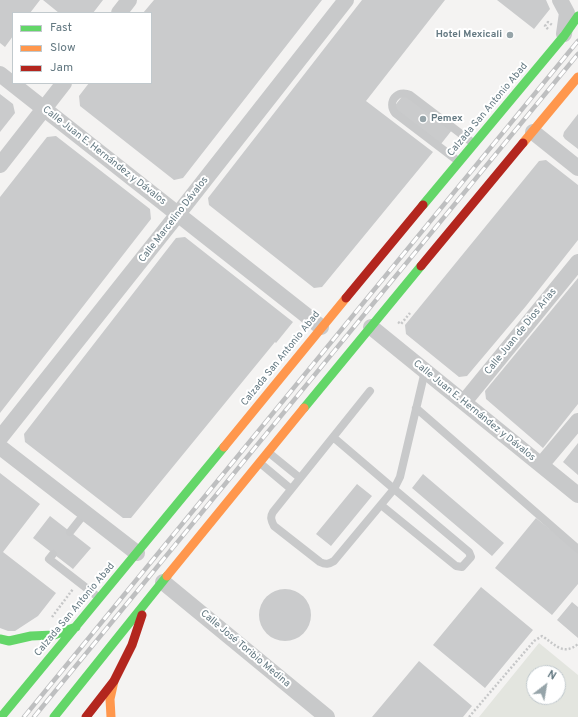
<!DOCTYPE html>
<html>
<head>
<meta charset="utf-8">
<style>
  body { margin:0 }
  #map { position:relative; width:578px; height:717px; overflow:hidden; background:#f4f3f2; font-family:Overpass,sans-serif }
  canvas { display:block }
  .legend { position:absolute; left:12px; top:12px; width:140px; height:72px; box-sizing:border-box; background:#fff; border:1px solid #c1c9cd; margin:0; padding:5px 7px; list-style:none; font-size:12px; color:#647982 }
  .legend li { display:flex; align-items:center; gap:8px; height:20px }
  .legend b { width:20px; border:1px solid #c1c9cd }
  .north { position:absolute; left:526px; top:665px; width:40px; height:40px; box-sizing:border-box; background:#fff; border:1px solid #c1c9cd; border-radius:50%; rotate:31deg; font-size:11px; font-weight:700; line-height:16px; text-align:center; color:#647982 }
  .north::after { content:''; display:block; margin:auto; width:14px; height:18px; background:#96a4a9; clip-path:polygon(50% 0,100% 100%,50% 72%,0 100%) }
</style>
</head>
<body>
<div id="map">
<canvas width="578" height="717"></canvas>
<ul class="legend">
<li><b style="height:5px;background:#63d668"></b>Fast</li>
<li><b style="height:5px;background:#ff974d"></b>Slow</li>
<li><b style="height:5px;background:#b3261e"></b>Jam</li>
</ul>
<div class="north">N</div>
</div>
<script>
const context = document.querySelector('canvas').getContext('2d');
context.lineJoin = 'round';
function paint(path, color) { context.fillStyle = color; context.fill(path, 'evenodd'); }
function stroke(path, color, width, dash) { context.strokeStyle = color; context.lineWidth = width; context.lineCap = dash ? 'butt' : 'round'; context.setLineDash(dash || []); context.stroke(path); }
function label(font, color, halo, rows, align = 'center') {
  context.font = font + ' Overpass,sans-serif'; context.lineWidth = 4; context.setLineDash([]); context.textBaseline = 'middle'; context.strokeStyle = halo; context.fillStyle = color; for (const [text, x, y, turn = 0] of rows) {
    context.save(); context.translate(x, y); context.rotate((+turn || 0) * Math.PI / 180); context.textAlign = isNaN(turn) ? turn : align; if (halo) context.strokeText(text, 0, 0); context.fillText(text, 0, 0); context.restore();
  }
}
const green = new Path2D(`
  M539 643 578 675V717H479ZM534 673H558V697H534Z`);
const building = new Path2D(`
  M0 0H40L30 13H13V36L5 47 0 43Z
  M43 0H103L93 13H59Z
  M154 0H322L183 178 174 180 80 106 79 96 89 83H151V13H143Z
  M362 0H445L366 101 433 152 322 287 314 288 209 205 208 198Z
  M497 0H546L550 9 534 29Z
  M0 94 13 104 15 113 0 132Z
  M404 94 452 130 441 144 393 108Z
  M578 114V149L565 139 563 136 564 132Z
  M56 136 150 209 151 219 0 413V197L47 137Z
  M546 160 578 185V240L526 306 467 376 459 377 406 334 405 325 539 161Z
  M185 237 293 322 276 343 275 342 131 518H123L25 442 24 434 176 238Z
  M578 278V404L543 448 486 399 485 391Z
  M578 443V475L563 462Z
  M0 473 40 504 3 552 56 593 38 616 15 631H8L0 628Z
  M423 474 504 543 492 556 412 488Z
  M357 484 372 496 331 546 316 534Z
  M50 516 91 548 73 569 33 538Z
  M536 518 578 552V584L552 615 495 568Z
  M481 587 533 630 485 688 433 645Z
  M259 615a26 26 0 1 1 52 0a26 26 0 1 1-52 0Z
  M572 602 578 607V638L557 620Z
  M419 661 472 706 463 717H372Z`);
const path = new Path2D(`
  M548 29 545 26 548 22 552 25
  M398 322 401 324 410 313
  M52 617 73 589
  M469 717 534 641 542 636C556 645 563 656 578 644`);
const lane = new Path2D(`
  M458 161 395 113C387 102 397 89 410 95L473 143
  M370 391 273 512C270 517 271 520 274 526L320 562C326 565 329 564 334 561L394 489 469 552 471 557 462 567 456 566 381 505
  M416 408 578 549
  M333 437 394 489 400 477 425 371
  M268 452 300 478
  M260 463 291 489
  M70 532 85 513
  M53 554 49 559 98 597`);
const street = new Path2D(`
  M560 0 567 13 564 34
  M119 13 129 0
  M0 74 321 327
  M533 132 578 168
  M0 165 64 83
  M371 327 578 495
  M464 402 578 262
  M0 438 178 214 346 0
  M0 447 137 553
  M541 465 578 421
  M163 582 327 717`);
const fast = new Path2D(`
  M423 205 564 36 578 16
  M304 408 421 266
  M0 639 9 641 31 636 54 635 76 627
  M1 717 224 447
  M54 717 167 576`);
const slow = new Path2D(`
  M523 143 578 77
  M224 447 346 298
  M167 576 304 408
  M111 717 110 699 114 681`);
const jam = new Path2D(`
  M421 266 523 143
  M346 298 423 205
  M86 717 114 681 132 645 142 615`);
const rail = new Path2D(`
  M24 717 578 41
  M34 717 578 54`);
const markers = [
  [510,35,4,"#96a4a9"],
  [423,119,4,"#96a4a9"]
];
const poiNames = [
  ["Hotel Mexicali",502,35],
  ["Pemex",431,119,"left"]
];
const streetNames = [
  ["Calzada San Antonio Abad",488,110,-50],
  ["Calle Juan E. Hernández y Dávalos",104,156,38],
  ["Calle Marcelino Dávalos",174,220,-52],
  ["Calle Juan de Dios Arias",521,332,-51],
  ["Calzada San Antonio Abad",281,359,-51],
  ["Calle Juan E. Hernández y Dávalos",474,411,39],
  ["Calzada San Antonio Abad",75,610,-50],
  ["Calle José Toribio Medina",245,649,40]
];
paint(green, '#e3e5df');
paint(building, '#cacbcc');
stroke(path, '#c6c7c8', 2.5, [2, 2]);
stroke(lane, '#c8c9ca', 8);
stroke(street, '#c8c9ca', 16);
stroke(fast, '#63d668', 9);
stroke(slow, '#ff974d', 9);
stroke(jam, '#b3261e', 9);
stroke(rail, '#bebfc0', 4.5);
stroke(rail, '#fff', 3, [9]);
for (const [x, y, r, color] of markers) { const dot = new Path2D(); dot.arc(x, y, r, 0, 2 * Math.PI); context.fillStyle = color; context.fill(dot); stroke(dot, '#fff', 1.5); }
label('bold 10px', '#647982', '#fff', poiNames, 'right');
label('10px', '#647982', '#fff', streetNames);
</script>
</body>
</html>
